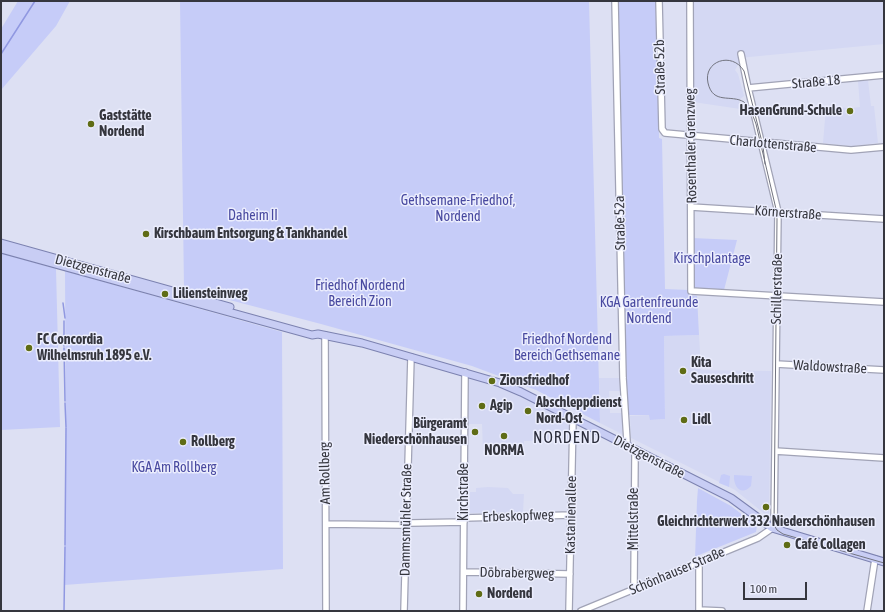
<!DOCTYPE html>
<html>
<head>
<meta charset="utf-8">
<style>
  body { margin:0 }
  #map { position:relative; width:885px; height:612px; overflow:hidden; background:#dde0f3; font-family:"Asap Condensed",sans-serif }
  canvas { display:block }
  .frame { position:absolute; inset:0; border:2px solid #35363e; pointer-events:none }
  .scale { position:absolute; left:743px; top:582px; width:64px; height:18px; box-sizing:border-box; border:2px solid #35363e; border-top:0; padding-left:5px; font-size:12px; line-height:14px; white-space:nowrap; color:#35363e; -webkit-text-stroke:3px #ebedfd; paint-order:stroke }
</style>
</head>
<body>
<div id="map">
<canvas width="885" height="612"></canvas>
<div class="frame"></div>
<div class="scale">100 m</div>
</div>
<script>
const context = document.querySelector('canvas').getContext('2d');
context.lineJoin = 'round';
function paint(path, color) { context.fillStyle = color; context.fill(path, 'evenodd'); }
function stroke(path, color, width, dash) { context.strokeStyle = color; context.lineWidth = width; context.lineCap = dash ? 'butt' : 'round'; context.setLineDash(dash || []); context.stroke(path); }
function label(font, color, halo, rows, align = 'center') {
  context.font = font + ' "Asap Condensed",sans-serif'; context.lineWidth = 3; context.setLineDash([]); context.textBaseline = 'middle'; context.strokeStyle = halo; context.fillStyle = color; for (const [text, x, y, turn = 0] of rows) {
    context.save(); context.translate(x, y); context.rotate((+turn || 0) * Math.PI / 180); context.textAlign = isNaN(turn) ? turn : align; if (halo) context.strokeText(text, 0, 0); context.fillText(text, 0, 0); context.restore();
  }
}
const built = new Path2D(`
  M694 1H884V44L739 58V63L735 70 738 74 744 96 740 99 739 102 747 110 693 102V57Z
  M868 80 871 106H874L878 143 852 146 823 143 826 107 851 108 860 107 858 81Z
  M699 335 701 370 771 371 769 514 766 515 735 490 631 438 630 416 650 415V420L665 419 664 336Z
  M469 377 510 391 570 420V440L524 441V453L483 451 482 424H467V380Z
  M599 378H621L622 391H609L610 413H622V434L600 423Z
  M488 487 508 488 513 494H524L523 512 470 513V492H476V488Z`);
const green = new Path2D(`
  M18 1H70L56 26 1 90V29Z
  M180 1H589L600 423 536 390 472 366 321 324 184 288Z
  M615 1H657L659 138 662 139 665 289 689 290V295L697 296 699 335 664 336 665 419 650 420 649 415H627Z
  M692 238 737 240 724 290 693 288Z
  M1 253 56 269 60 427 1 430Z
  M65 271 282 332 283 569 64 585 66 462Z
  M724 474 730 476 729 487 719 483 721 475Z
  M734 475 752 476 751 486C741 497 733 486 734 475Z
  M698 488 731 506 757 526 756 532 699 555 695 558 697 501Z`);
const stream = new Path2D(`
  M1 54 35 1
  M63 303 65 318
  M64 321V346
  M64 348 65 401
  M65 403 66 427
  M65 545 66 428
  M64 611 65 547`);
const minor = new Path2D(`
  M615 1 623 378 627 441 624 444
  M659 1 662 129 665 133 851 150 884 147
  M690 1 691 291 884 302
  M748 88 884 75
  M691 207 884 219
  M325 335 326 611
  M776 364 884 370
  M775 451 884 458
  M464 518 571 515
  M326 524 401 525 411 523 464 522
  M698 563 699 567V611
  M464 572 570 574
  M635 588 634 584 635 455 637 451
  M699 610 722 611
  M404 611 411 357
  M463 611 465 372
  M569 611 573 418
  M581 611 758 538 771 529 774 524 778 212 748 88 741 54
  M867 611 875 559`);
const major = new Path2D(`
  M1 243 230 307
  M1 249 312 335 318 334 362 343 500 383 521 392 731 498 772 528 884 562`);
const tram = new Path2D(`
  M765 164 763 146 744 71C732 51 703 61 708 83 713 105 731 94 744 102 750 107 753 116 756 124L776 209 777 219 774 525 777 530 783 534 884 563`);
const markers = [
  [850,111,4,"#5f6c15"],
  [91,124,4,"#5f6c15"],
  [146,234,4,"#5f6c15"],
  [165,294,4,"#5f6c15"],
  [29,348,4,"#5f6c15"],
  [683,371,4,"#5f6c15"],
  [492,381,4,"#5f6c15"],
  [482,406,4,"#5f6c15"],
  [528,411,4,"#5f6c15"],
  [684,420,4,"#5f6c15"],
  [475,432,4,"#5f6c15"],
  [504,436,4,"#5f6c15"],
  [183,442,4,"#5f6c15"],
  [766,507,4,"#5f6c15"],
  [787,545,4,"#5f6c15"],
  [479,594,4,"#5f6c15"]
];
const streetNames = [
  ["Straße 52b",660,67,-91],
  ["Straße 18",816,82,-5],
  ["Charlottenstraße",773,144,5],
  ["Rosenthaler Grenzweg",691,146,-91],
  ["Körnerstraße",788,213,4],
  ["Straße 52a",620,223,-91],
  ["Dietzgenstraße",93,269,15],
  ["Schillerstraße",777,289,-89],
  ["Waldowstraße",830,367,3],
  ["Dietzgenstraße",649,457,27],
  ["Am Rollberg",325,473,-91],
  ["Kirchstraße",464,492,-90],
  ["Kastanienallee",571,515,-89],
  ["Erbeskopfweg",518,516,-2],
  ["Mittelstraße",634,519,-90],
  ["Dammsmühler Straße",406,520,-89],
  ["Schönhauser Straße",677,571,-23],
  ["Döbrabergweg",517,573,1]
];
const poiNames = [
  ["HasenGrund-Schule",842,111,"right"],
  ["Gaststätte",99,116],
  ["Nordend",99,132],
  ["Kirschbaum Entsorgung & Tankhandel",154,234],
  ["Liliensteinweg",173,294],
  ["FC Concordia",37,340],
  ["Wilhelmsruh 1895 e.V.",37,356],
  ["Kita",691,363],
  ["Sauseschritt",691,379],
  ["Zionsfriedhof",500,381],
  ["Abschleppdienst",536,403],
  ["Nord-Ost",536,419],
  ["Agip",490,406],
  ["Lidl",692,420],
  ["Bürgeramt",467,424,"right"],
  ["Niederschönhausen",467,440,"right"],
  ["Rollberg",191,442],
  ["NORMA",504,451,"center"],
  ["Gleichrichterwerk 332 Niederschönhausen",766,522,"center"],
  ["Café Collagen",795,545],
  ["Nordend",487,594]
];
const parkNames = [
  ["Gethsemane-Friedhof,",458,201],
  ["Nordend",458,217],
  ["Daheim II",253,216],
  ["Kirschplantage",712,259],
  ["Friedhof Nordend",360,286],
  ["Bereich Zion",360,302],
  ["KGA Gartenfreunde",649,303],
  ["Nordend",649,319],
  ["Friedhof Nordend",567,340],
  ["Bereich Gethsemane",567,356],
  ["KGA Am Rollberg",174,468]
];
const quarterNames = [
  ["NORDEND",567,438]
];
paint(built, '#d4d8f3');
paint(green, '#c6ccf8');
stroke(stream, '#9098e1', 1.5);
stroke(minor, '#a1a3b6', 8);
stroke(major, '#7c82b0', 9);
stroke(minor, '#fff', 5.5);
stroke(major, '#c8cdf4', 7);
stroke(tram, '#727480', 1);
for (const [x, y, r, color] of markers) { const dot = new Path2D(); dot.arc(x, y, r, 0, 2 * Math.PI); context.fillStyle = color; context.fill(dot); stroke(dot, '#ebedfd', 1.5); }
label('14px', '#35363e', '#ebedfd', streetNames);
label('bold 14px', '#35363e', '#ebedfd', poiNames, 'left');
label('14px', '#4849a0', '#ebedfd', parkNames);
context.letterSpacing = '1px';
label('16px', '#292b39', '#ebedfd', quarterNames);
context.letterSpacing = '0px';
</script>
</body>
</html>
